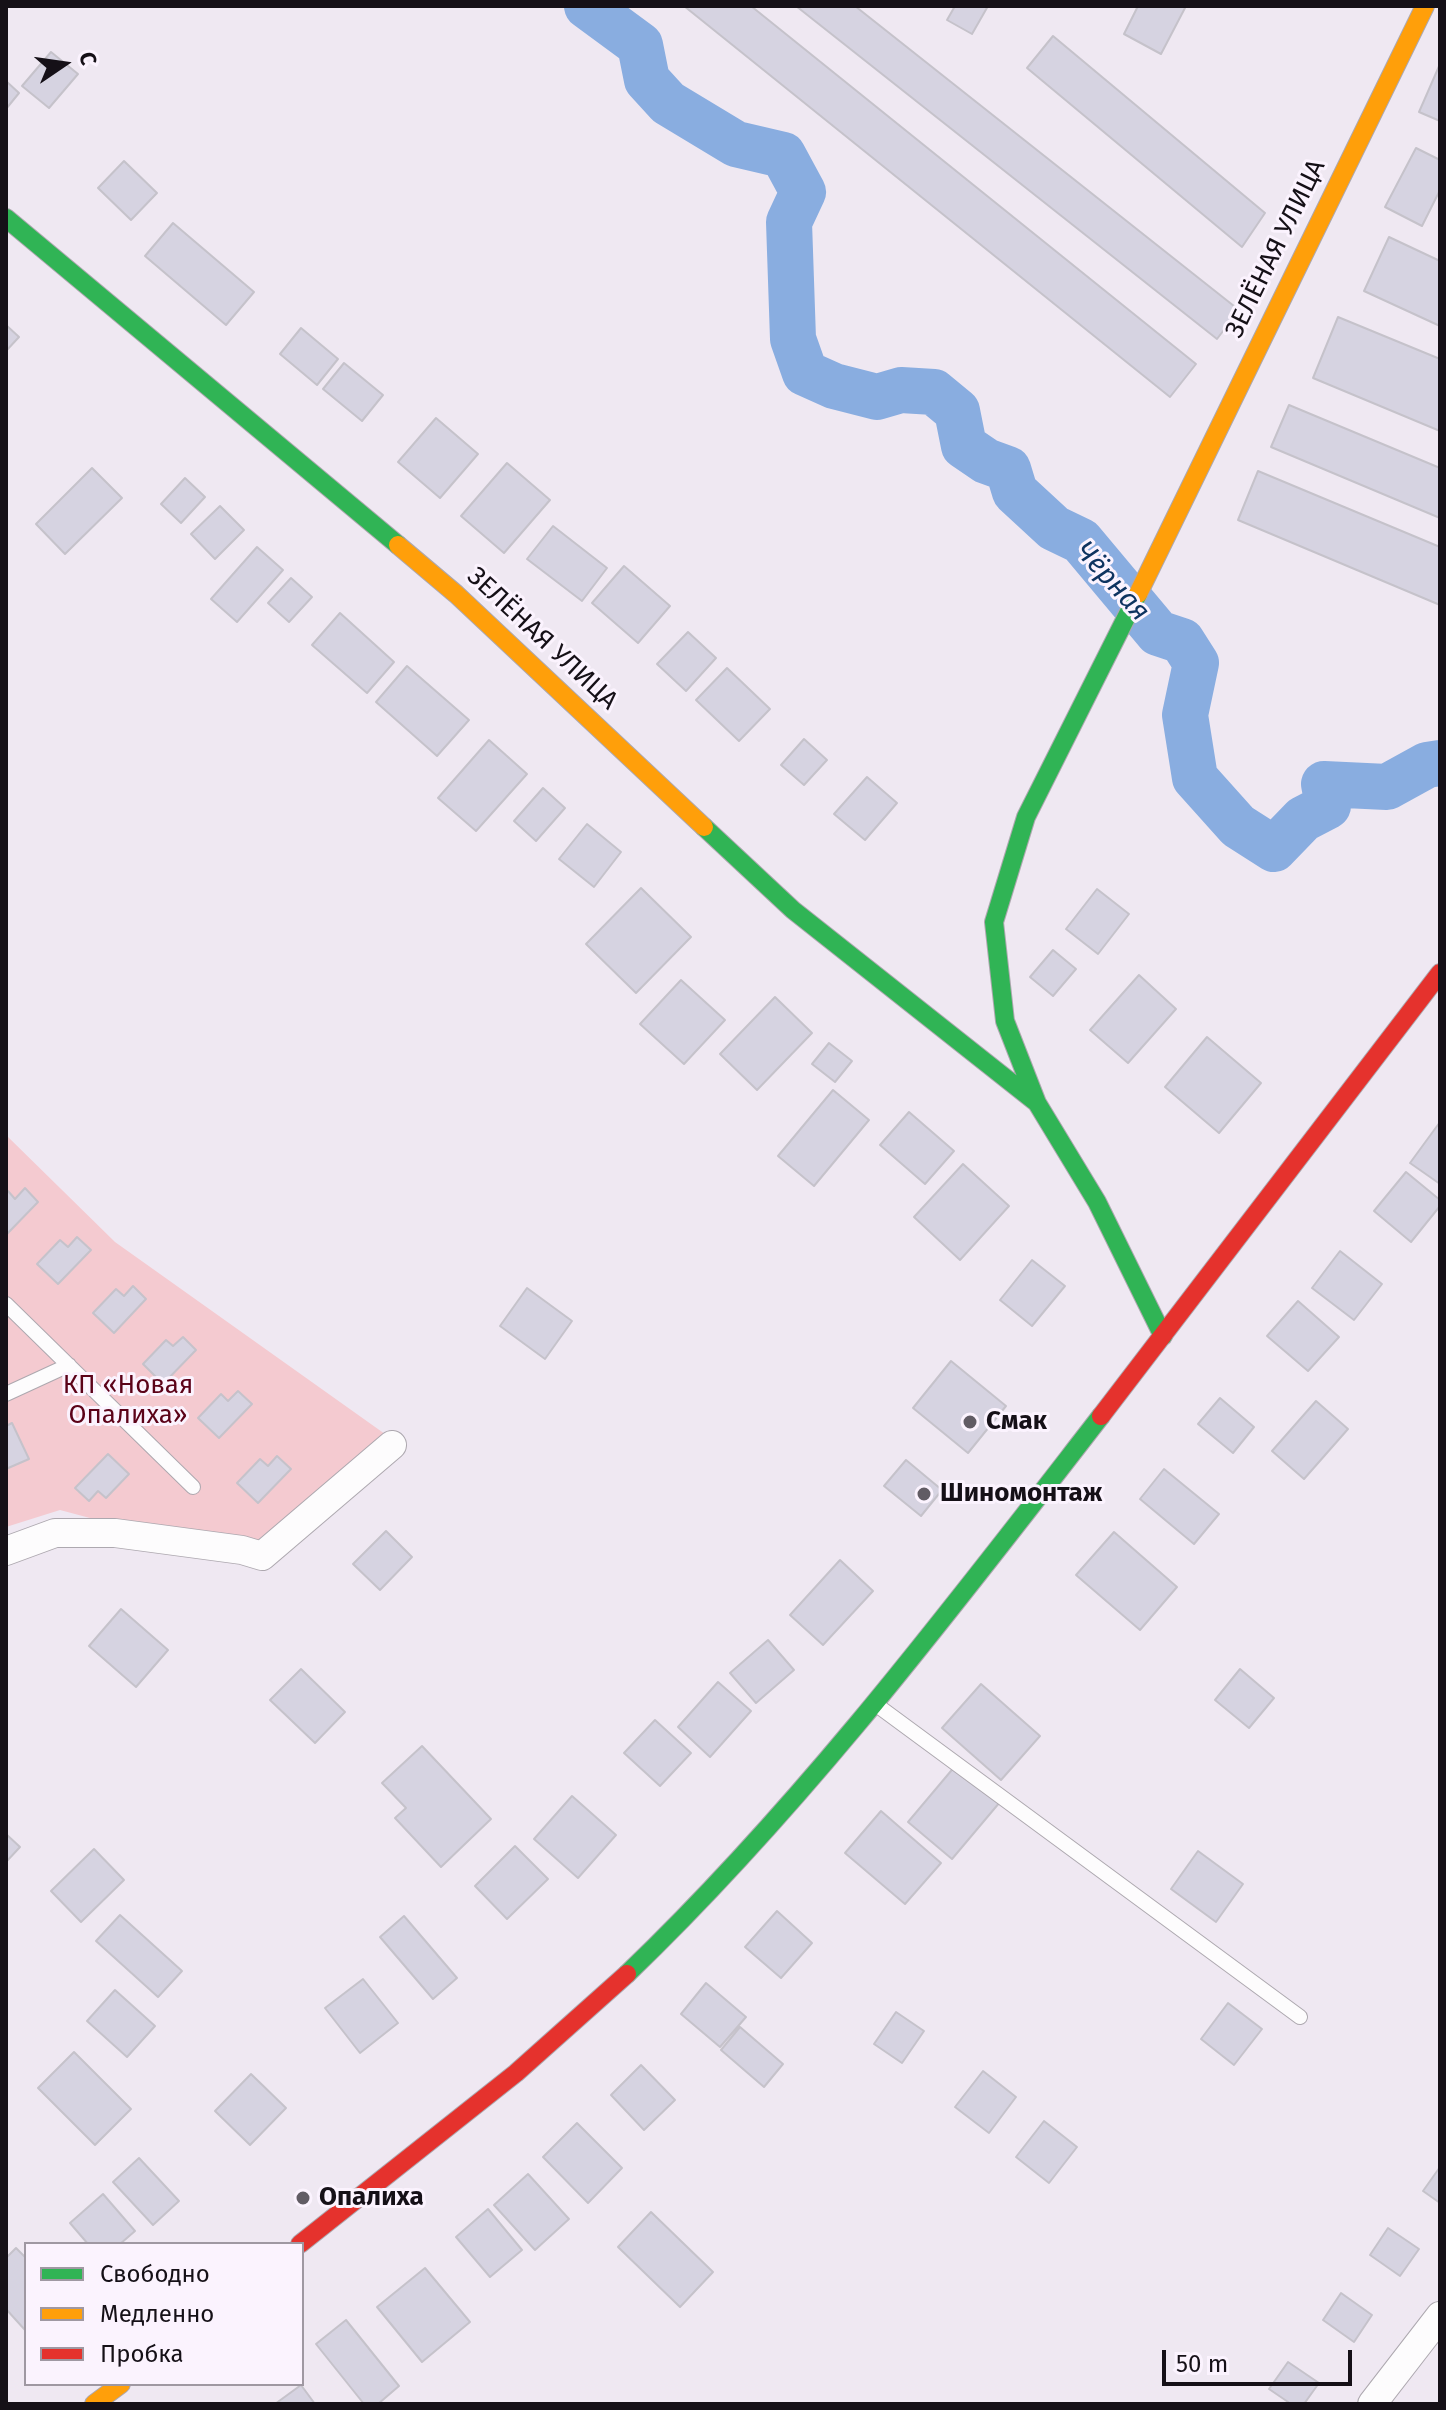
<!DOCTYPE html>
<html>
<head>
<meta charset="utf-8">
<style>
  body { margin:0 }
  #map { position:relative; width:1446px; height:2410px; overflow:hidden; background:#efe8f2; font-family:"Fira Sans",sans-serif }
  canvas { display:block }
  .frame { position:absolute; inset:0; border:8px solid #151017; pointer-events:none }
  .legend { position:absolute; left:24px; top:2242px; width:280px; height:144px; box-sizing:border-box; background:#fbf3fe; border:2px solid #9f98a2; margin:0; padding:10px 14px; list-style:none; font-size:24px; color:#151017 }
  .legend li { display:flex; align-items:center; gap:16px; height:40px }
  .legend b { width:40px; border:2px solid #9f98a2 }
  .north { position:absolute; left:24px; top:24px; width:80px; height:80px; -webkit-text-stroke:6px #fbf3fe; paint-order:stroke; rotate:77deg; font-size:22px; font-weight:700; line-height:32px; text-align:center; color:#151017 }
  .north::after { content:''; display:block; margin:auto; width:28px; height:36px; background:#151017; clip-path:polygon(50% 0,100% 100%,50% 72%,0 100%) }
  .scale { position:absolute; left:1162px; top:2350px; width:190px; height:36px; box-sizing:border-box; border:4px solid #151017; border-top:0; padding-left:10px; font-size:24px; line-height:28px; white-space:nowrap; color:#151017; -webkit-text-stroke:6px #fbf3fe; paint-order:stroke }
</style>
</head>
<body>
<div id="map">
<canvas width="1446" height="2410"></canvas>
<div class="frame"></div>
<ul class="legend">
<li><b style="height:10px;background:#30b455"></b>Свободно</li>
<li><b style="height:10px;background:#ff9f0a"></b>Медленно</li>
<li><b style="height:10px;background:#e5322d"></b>Пробка</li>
</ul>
<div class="north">С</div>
<div class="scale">50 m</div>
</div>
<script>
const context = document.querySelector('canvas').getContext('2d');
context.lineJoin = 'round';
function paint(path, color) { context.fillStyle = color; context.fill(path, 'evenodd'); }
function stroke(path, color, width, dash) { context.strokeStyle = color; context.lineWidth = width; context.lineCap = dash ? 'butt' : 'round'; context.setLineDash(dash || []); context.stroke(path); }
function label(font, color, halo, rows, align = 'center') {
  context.font = font + ' "Fira Sans",sans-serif'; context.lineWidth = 6; context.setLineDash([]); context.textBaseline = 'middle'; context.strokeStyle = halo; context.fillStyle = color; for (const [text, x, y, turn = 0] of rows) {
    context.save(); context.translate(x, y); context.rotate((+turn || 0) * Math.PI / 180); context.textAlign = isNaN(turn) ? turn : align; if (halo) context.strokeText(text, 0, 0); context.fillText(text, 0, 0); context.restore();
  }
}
const green = new Path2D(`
  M6 1135 115 1242 399 1444 262 1564 60 1510 6 1527Z`);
const river = new Path2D(`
  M587 6 640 45 647 80 668 103 736 144 783 155 803 192 789 222 793 339 805 373 834 386 877 397 901 390 934 392 957 411 964 446 986 461 1008 469 1015 492 1054 528 1081 541 1158 633 1182 641 1196 663 1185 715 1195 778 1238 826 1274 849 1303 819 1328 806 1324 784 1387 787 1427 765 1440 763`);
const building = new Path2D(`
  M684 6H751L1196 364 1170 397Z
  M796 6H855L1239 310 1217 339Z
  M955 6H988L972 34 947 20Z
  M1138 6H1186L1161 54 1124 34Z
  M1053 36 1265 213 1242 247 1027 68Z
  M51 52 78 74 49 108 22 86Z
  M1440 64V121L1419 112Z
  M6 81 19 93 6 109Z
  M1416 148 1440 160V190L1422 226 1385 207Z
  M124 161 157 193 131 220 98 188Z
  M173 223 254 292 226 325 145 256Z
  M1389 237 1440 261V326L1364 291Z
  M1338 317 1440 359V431L1313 378Z
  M6 325 19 337 6 351Z
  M301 328 338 359 317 385 280 354Z
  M344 363 383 395 362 421 323 389Z
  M1289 405 1440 468V518L1271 447Z
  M436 418 478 454 440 498 398 462Z
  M507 463 550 500 504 553 461 516Z
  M92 468 122 498 65 554 36 524Z
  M1258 471 1440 547V605L1238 520Z
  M185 478 205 497 181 523 161 504Z
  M220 506 244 530 215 559 191 534Z
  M553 526 607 568 582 601 527 559Z
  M257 547 283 570 237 622 211 599Z
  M624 566 670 606 638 643 592 603Z
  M291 578 312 597 289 622 268 603Z
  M340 613 394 662 367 693 312 645Z
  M688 632 716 658 686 691 657 664Z
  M407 666 469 720 437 756 376 702Z
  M727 668 770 709 739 741 696 700Z
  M804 739 827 760 804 785 781 765Z
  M489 740 527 774 476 831 438 798Z
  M867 777 897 803 865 840 834 814Z
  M543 788 565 808 536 841 514 821Z
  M587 824 621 852 594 887 559 859Z
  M641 888 691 937 636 993 586 944Z
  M1097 889 1129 914 1098 954 1066 929Z
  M1053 950 1076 969 1053 996 1030 977Z
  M1139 975 1176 1009 1128 1063 1090 1030Z
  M681 980 725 1020 684 1064 640 1024Z
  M775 997 812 1033 757 1090 720 1054Z
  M1207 1037 1261 1083 1219 1133 1165 1087Z
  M829 1043 852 1061 835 1082 812 1064Z
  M833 1090 869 1120 814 1186 778 1156Z
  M909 1112 954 1151 925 1184 880 1145Z
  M1440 1122V1184L1410 1163Z
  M963 1164 1009 1206 960 1260 914 1217Z
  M1406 1172 1440 1200V1206L1411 1242 1374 1211Z
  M25 1188 38 1202 6 1235V1193L8 1191 15 1199Z
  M77 1237 91 1250 58 1284 37 1264 60 1240 68 1247Z
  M1340 1251 1382 1284 1354 1320 1312 1288Z
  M1032 1260 1065 1286 1032 1326 1000 1300Z
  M133 1286 146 1299 114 1333 93 1313 116 1289 124 1296Z
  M527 1288 572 1321 545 1359 500 1326Z
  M1298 1301 1339 1337 1308 1371 1267 1336Z
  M183 1337 196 1350 163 1384 143 1364 166 1340 173 1346Z
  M951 1361 1006 1406 968 1453 913 1408Z
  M238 1391 252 1404 219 1438 198 1418 221 1394 228 1401Z
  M1220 1398 1254 1427 1233 1453 1198 1424Z
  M1316 1401 1348 1429 1304 1479 1272 1451Z
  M12 1423 29 1459 6 1469V1426Z
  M108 1454 129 1474 106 1498 98 1491 89 1501 75 1488Z
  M277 1456 291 1469 258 1503 237 1483 260 1459 268 1466Z
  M906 1460 942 1490 921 1516 884 1486Z
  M1164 1469 1219 1514 1194 1544 1140 1499Z
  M386 1531 412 1557 380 1590 353 1564Z
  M1114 1532 1177 1587 1140 1630 1076 1575Z
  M840 1560 873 1591 823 1645 790 1615Z
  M121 1609 168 1650 136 1687 89 1646Z
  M768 1640 794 1670 756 1703 730 1673Z
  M301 1669 345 1712 315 1743 270 1700Z
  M1240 1669 1274 1698 1249 1728 1215 1700Z
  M718 1682 751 1711 710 1757 678 1727Z
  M981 1684 1040 1736 1001 1780 942 1728Z
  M655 1720 691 1753 660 1786 624 1753Z
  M422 1746 491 1819 441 1867 395 1818 406 1808 382 1783Z
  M956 1765 1000 1802 952 1859 908 1822Z
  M572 1796 616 1835 578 1878 534 1839Z
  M881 1811 941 1863 905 1904 845 1853Z
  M6 1834 20 1847 6 1862Z
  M515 1846 548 1879 507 1919 475 1886Z
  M94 1849 124 1880 81 1922 51 1891Z
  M1198 1851 1243 1884 1216 1922 1171 1889Z
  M777 1911 812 1943 781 1978 745 1947Z
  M120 1915 182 1971 158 1997 96 1941Z
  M404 1916 457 1978 433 1999 380 1937Z
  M363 1979 398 2023 360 2053 325 2008Z
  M706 1983 746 2017 720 2047 681 2014Z
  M115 1990 155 2026 127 2057 87 2021Z
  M1228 2003 1262 2029 1234 2065 1201 2039Z
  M896 2012 924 2031 902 2063 874 2044Z
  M740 2027 783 2064 764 2087 721 2050Z
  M74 2052 131 2109 95 2145 38 2088Z
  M641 2065 675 2100 644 2130 611 2095Z
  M983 2071 1016 2097 989 2133 955 2107Z
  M251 2074 286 2108 250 2145 215 2111Z
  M1044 2121 1077 2147 1049 2183 1016 2157Z
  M577 2123 622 2168 588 2203 543 2157Z
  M139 2158 179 2201 153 2225 113 2182Z
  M1440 2167V2203L1423 2191Z
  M528 2174 569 2219 535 2250 494 2205Z
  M103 2194 135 2231 120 2244H88L70 2223Z
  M488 2209 522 2250 490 2277 456 2237Z
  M651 2212 713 2272 680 2307 618 2247Z
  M1388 2228 1419 2249 1400 2276 1370 2255Z
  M16 2248 26 2258 25 2330 6 2309V2258Z
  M425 2268 470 2322 422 2362 377 2307Z
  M1341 2293 1372 2315 1354 2342 1323 2320Z
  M346 2320 399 2386 378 2404H364L316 2344Z
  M1288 2362 1319 2383 1304 2404H1291L1269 2389Z
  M301 2385 315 2404H275Z`);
const lane = new Path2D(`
  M6 1304 193 1487
  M6 1394 69 1365
  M878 1706 1300 2017`);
const street = new Path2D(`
  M6 1551 55 1533H115L242 1550 262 1556 392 1445
  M1372 2404 1440 2316`);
const fast = new Path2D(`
  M6 218 398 545
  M1138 594 1026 817 994 922 1005 1021 1037 1103 1097 1202 1163 1336
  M704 827 793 910 1037 1103
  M627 1974C803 1805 952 1608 1101 1416`);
const slow = new Path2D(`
  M398 545 456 594 704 827
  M1138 594 1425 6
  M94 2404 121 2384`);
const jam = new Path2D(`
  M1101 1416 1440 973
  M300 2244 516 2073 627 1974`);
const markers = [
  [970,1422,8,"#615c64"],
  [924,1494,8,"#615c64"],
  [303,2198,8,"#615c64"]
];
const streetNames = [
  ["ЗЕЛЁНАЯ УЛИЦА",1276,249,-64],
  ["ЗЕЛЁНАЯ УЛИЦА",542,639,43]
];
const parkNames = [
  ["КП «Новая",128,1386],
  ["Опалиха»",128,1416]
];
const poiNames = [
  ["Смак",986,1422],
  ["Шиномонтаж",940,1494],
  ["Опалиха",319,2198]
];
const waterNames = [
  ["Чёрная",1112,582,48]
];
paint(green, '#f4cad0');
stroke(river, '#89ade0', 46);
paint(building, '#d6d3e1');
stroke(building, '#c5c2ca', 2);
stroke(lane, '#ada8af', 16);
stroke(street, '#ada8af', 30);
stroke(fast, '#ada8af', 20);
stroke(slow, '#ada8af', 20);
stroke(jam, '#ada8af', 20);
stroke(lane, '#fdfcfd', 14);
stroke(street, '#fdfcfd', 28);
stroke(fast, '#30b455', 18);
stroke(slow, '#ff9f0a', 18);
stroke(jam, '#e5322d', 18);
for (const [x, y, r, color] of markers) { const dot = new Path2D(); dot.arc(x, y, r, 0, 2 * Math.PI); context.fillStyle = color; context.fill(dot); stroke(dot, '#fbf3fe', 3); }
label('26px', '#151017', '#fbf3fe', streetNames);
label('26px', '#5b0218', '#fbf3fe', parkNames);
label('bold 26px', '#151017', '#fbf3fe', poiNames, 'left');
label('italic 28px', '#0e3460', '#fbf3fe', waterNames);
</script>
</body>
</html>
